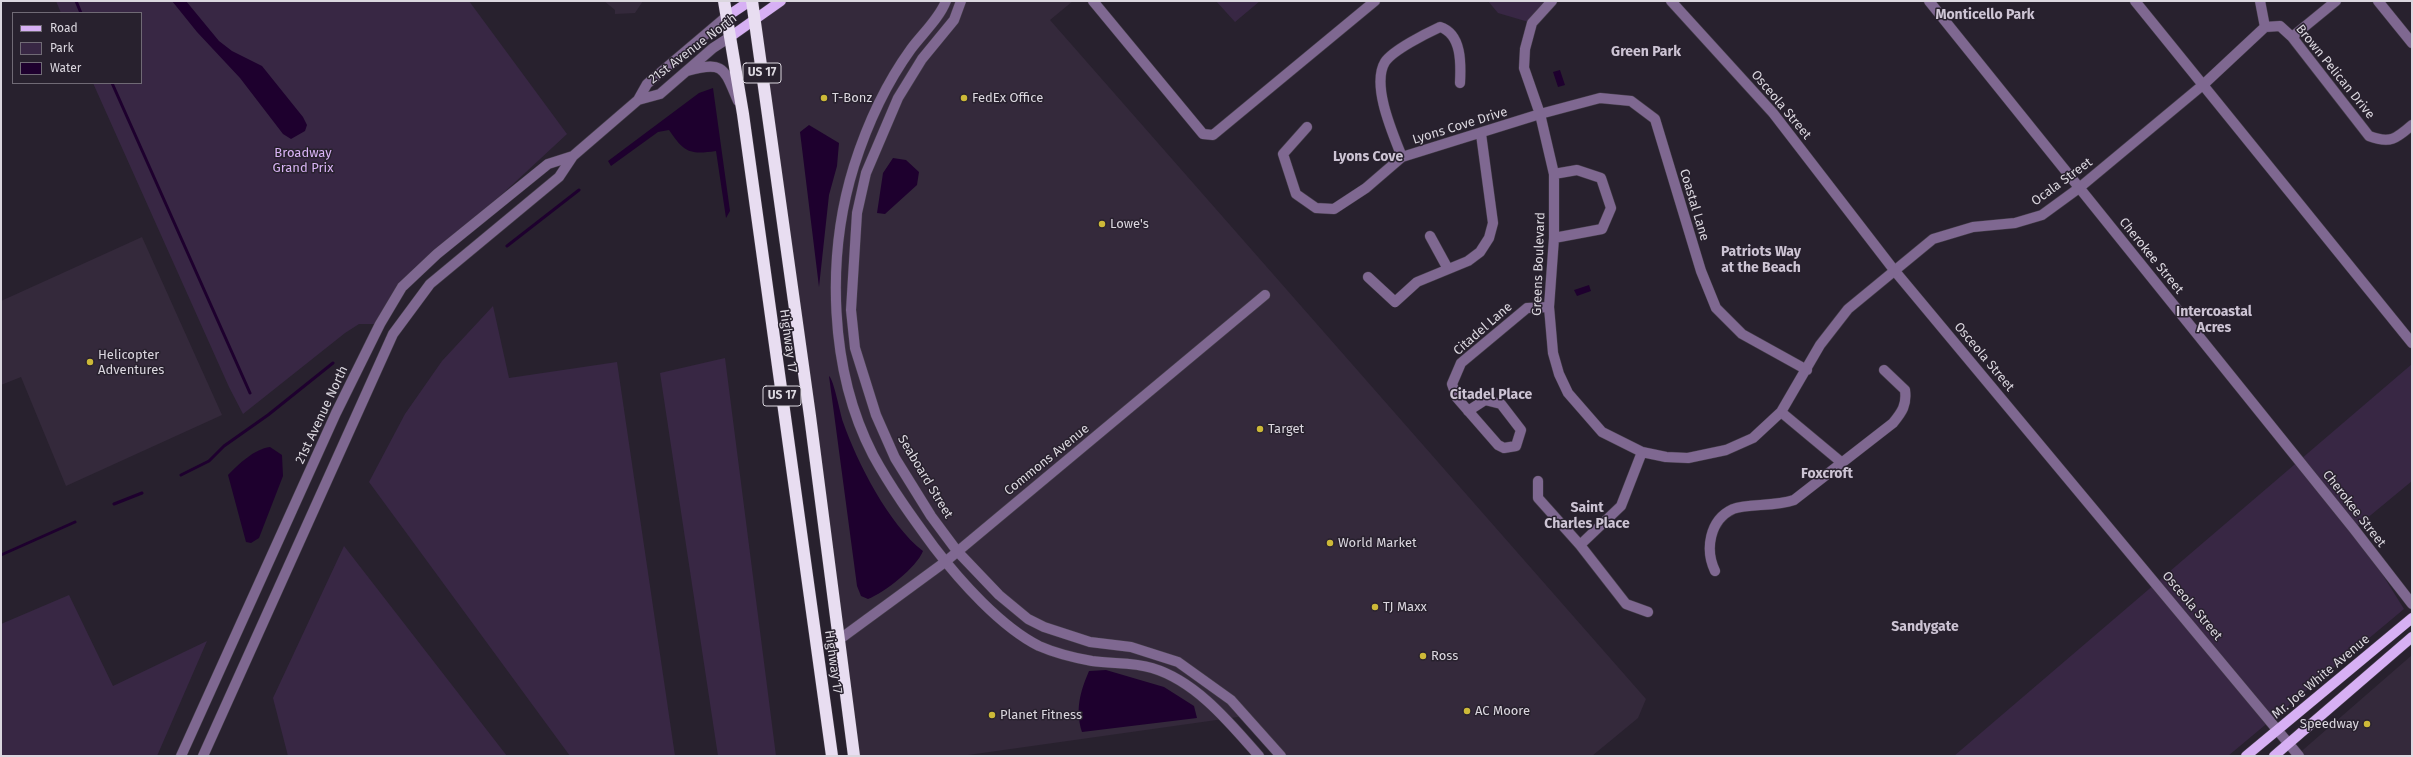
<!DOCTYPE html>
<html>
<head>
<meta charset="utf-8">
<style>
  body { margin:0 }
  #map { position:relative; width:2413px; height:757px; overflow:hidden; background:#28212e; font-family:"Fira Sans",sans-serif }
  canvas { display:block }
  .frame { position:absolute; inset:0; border:2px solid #dbd7df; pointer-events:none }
  .legend { position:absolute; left:12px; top:12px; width:130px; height:72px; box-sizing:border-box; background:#28212e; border:1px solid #706a75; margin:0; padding:5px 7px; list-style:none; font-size:12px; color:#dbd7df }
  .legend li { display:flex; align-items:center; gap:8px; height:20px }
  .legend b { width:20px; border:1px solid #706a75 }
</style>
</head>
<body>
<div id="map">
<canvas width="2413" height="757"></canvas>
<div class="frame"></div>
<ul class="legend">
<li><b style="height:5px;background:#d7b0f4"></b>Road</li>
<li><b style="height:11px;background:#382744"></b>Park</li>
<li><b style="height:11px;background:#1e002e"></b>Water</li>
</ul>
</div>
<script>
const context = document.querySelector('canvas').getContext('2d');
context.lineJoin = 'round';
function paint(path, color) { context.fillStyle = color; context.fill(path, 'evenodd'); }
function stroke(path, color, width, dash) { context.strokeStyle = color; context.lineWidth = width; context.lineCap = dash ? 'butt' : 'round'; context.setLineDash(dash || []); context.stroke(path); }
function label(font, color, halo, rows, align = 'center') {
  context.font = font + ' "Fira Sans",sans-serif'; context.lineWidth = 3; context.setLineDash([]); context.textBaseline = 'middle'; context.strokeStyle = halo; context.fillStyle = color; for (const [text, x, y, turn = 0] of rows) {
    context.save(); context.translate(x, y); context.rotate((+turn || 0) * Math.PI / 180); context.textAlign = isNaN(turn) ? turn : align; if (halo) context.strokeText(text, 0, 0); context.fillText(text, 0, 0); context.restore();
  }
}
const built = new Path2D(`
  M604 1H643L635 13 615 14V10Z
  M781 1H1073L1050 20 1646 699 1638 718 1592 756H1282L1245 716 961 756H854L754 20Z
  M142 237 222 415 66 486 21 377 1 385V301Z
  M2412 655V756H2296Z`);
const green = new Path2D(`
  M56 1H469L567 134 402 287 380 324H359L345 333 243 414 229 387 93 83H141V13H61Z
  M1216 1H1260L1235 22Z
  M1488 1H1552L1532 23 1498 13Z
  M493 306 509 378 617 362 675 756H570L369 482 405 414 442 361Z
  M725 358 776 756H718L660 373Z
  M2412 364V481L2354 529 2404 609 2228 756H1954Z
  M344 546 507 756H288L273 698Z
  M69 595 113 686 207 641 157 756H1V624Z`);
const water = new Path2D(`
  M172 1H186L219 41 232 51 262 66 303 117 307 125 305 131 291 139 283 134 240 78 197 32Z
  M1560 70 1565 85 1558 87 1553 72Z
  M713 88 730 211 726 218 716 151C689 155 684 152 669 130L658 132 611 166 608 161 699 93Z
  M809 125 839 143 837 166 829 195 819 287 800 132Z
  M893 158 906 160 919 172 917 185 885 214 877 213 883 173Z
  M1589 285 1591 291 1577 296 1574 290Z
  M829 376C834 380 840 413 843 422 857 462 889 525 923 551 917 567 884 593 868 599L861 596 857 586Z
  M270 447 282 455 283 476 259 538 251 543 246 542 228 475C239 464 254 449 270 447Z
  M1106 670 1164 687 1194 706 1197 718 1082 732C1075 710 1080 692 1089 671Z`);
const stream = new Path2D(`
  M76 1 81 13
  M112 83 250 393
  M507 246 579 190
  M181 475 209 461 224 446 268 415 333 363
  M114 504 142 493
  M1 555 75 522`);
const minor = new Path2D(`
  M946 1C939 19 922 34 911 49 885 85 867 125 854 166 826 256 829 370 873 455 891 488 912 517 934 547 960 581 1001 627 1039 646 1055 653 1075 658 1092 661 1112 664 1133 662 1152 668 1196 681 1230 723 1259 756
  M961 1 954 20 922 59 898 98 866 173 857 213 851 310 855 348 876 415 895 458 931 516 957 551 999 595 1028 619 1044 627 1090 642 1131 647 1178 662 1231 700 1281 756
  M1093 1 1203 134 1213 135 1375 1
  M1552 1 1532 23 1525 49 1524 68 1540 114 1554 174V238L1549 307 1553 353 1559 374 1568 393 1602 432 1642 452 1666 457 1688 458 1726 450 1753 438 1781 412 1820 345 1848 309 1933 239 1973 227 2015 223 2042 215 2079 188 2204 84 2265 27 2280 26 2292 37 2369 136C2390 144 2396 139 2412 125
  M1671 1 1773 113 1894 270 2299 756
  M1929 1 2354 529 2412 604
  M2135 1 2412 343
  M2260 1 2265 27
  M2378 1 2412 43
  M2292 37 2336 1
  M687 71C725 60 724 69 738 101
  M638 100 660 94 713 48 730 37
  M1307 127 1283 154 1296 194 1316 208 1334 209 1366 188 1402 157 1540 114 1600 98 1631 101 1655 119 1701 271 1716 308 1742 334 1807 370
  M1402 157C1393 134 1371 85 1385 62 1393 50 1427 33 1440 27 1462 34 1461 64 1460 83
  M1554 174 1577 170 1601 178 1611 208 1602 229 1554 238
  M1430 236 1448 269
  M1368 277 1395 302 1417 282 1468 261 1480 252 1489 238 1493 223 1481 134
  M1468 411 1485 400 1501 404 1521 430 1516 446 1504 448 1498 445 1457 398 1452 384 1461 363 1527 308 1549 307
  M1781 412 1841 462
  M1538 481V498L1580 545 1626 604 1648 612
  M1580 545 1621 506 1642 452
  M1715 571C1705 550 1709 520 1733 509 1747 503 1775 507 1794 500L1893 423C1902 412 1907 405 1905 390L1884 370
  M840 639 945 562 1265 295
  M181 756 336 413 380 324 402 287 437 254 548 164 573 156
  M203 756 393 334 430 284 559 177 573 156 638 100 647 84 726 17`);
const major = new Path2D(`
  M726 17 750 1
  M730 37 781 1
  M2246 756 2412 618
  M2274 756 2412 637`);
const highway = new Path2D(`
  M724 1 743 114 832 756
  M752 1 810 416 854 756`);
const markers = [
  [824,98,4,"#cdb938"],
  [964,98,4,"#cdb938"],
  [1102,224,4,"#cdb938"],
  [90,362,4,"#cdb938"],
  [1260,429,4,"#cdb938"],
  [1330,543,4,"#cdb938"],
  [1375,607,4,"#cdb938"],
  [1423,656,4,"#cdb938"],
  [1467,711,4,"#cdb938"],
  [992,715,4,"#cdb938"],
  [2367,724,4,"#cdb938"]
];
const shields = [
  [762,73,38],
  [782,396,38]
];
const shieldNames = [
  ["US 17",762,73],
  ["US 17",782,396]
];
const streetNames = [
  ["21st Avenue North",693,49,-37],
  ["Brown Pelican Drive",2335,72,51],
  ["Osceola Street",1781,105,50],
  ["Lyons Cove Drive",1460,126,-17],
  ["Ocala Street",2062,182,-36],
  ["Coastal Lane",1694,205,73],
  ["Cherokee Street",2151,256,51],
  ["Greens Boulevard",1539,264,-88],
  ["Citadel Lane",1483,329,-41],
  ["Highway 17",788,341,82],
  ["Osceola Street",1984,357,50],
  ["21st Avenue North",322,415,-65],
  ["Commons Avenue",1047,460,-39],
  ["Seaboard Street",925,477,59],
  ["Cherokee Street",2354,509,52],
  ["Osceola Street",2192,606,50],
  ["Highway 17",833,662,82],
  ["Mr. Joe White Avenue",2321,677,-40]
];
const poiNames = [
  ["T-Bonz",832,98],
  ["FedEx Office",972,98],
  ["Lowe's",1110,224],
  ["Helicopter",98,355],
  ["Adventures",98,370],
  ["Target",1268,429],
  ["World Market",1338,543],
  ["TJ Maxx",1383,607],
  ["Ross",1431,656],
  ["AC Moore",1475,711],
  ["Planet Fitness",1000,715],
  ["Speedway",2359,724,"right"]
];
const parkNames = [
  ["Broadway",303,153],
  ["Grand Prix",303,168]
];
const neighbourhoodNames = [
  ["Monticello Park",1985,15],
  ["Green Park",1646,52],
  ["Lyons Cove",1368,157],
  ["Patriots Way",1761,252],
  ["at the Beach",1761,268],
  ["Intercoastal",2214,312],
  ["Acres",2214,328],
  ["Citadel Place",1491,395],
  ["Foxcroft",1827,474],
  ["Saint",1587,508],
  ["Charles Place",1587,524],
  ["Sandygate",1925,627]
];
paint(built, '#34293b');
paint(green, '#382744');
paint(water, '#1e002e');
stroke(stream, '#1e002e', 3);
stroke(minor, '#453e4a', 11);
stroke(major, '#453e4a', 11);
stroke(highway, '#453e4a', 13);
stroke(minor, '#7f6891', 10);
stroke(major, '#d7b0f4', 10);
stroke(highway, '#e8ddf1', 12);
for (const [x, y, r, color] of markers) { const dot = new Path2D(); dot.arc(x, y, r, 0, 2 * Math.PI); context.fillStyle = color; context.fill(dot); stroke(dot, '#28212e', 1.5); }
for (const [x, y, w] of shields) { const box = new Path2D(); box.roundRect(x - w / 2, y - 10, w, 20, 3); context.fillStyle = '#28212e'; context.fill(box); stroke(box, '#dbd7df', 1); }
label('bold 12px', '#dbd7df', null, shieldNames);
label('13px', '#dbd7df', '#28212e', streetNames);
label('13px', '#dbd7df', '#28212e', poiNames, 'left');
label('13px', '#d9b4f5', '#28212e', parkNames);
label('bold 14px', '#cdc4d4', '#28212e', neighbourhoodNames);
</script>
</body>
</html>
